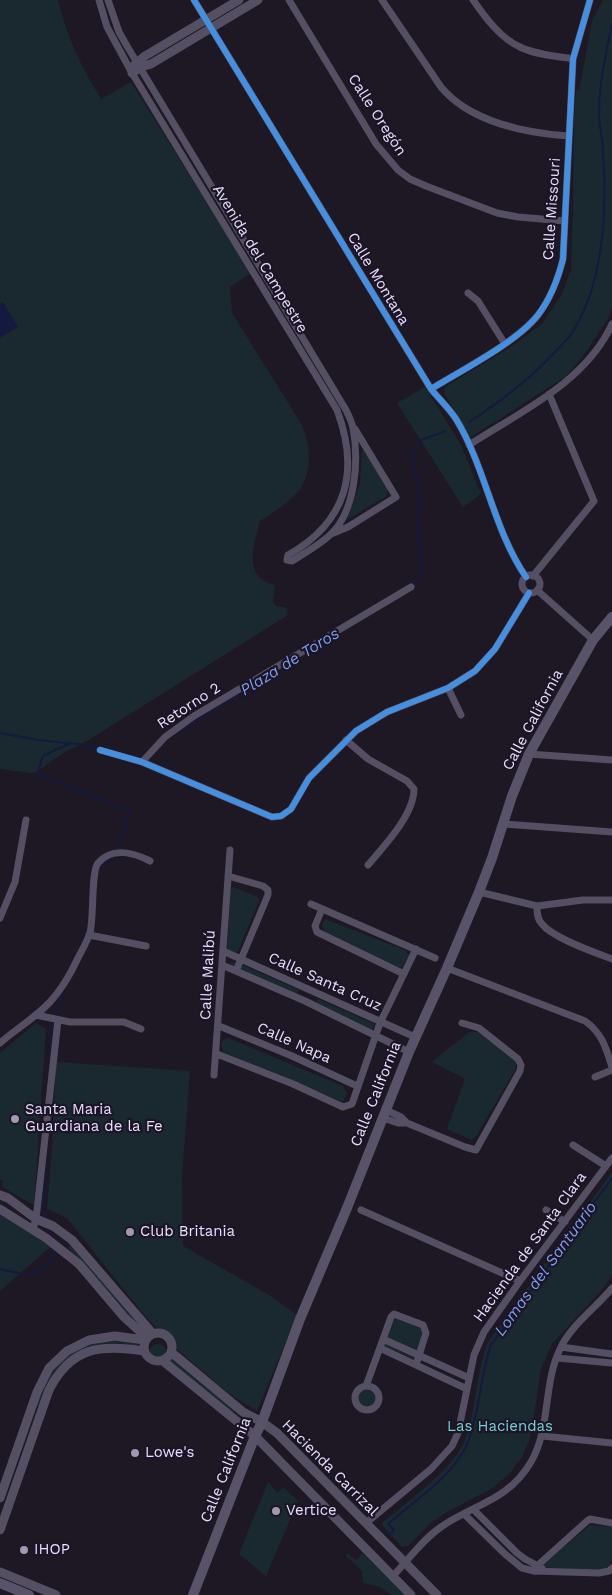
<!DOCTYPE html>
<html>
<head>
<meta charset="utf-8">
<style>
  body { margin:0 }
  canvas { display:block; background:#1d1823 }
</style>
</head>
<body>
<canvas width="612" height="1595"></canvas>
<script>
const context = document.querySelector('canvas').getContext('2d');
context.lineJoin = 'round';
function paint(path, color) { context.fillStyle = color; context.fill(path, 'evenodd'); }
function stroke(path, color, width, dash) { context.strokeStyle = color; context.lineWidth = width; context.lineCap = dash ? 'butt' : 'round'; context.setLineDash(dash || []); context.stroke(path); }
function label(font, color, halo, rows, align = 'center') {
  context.font = font + ' "Work Sans",sans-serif'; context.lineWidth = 4.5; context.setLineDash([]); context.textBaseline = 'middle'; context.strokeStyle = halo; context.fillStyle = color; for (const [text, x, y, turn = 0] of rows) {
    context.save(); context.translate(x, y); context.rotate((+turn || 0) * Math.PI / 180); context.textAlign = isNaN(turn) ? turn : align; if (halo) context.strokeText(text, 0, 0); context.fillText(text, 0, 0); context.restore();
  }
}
const green = new Path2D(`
  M0 0H58C67 38 81 66 101 99L131 82 251 273 230 287 232 313 302 425C310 444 313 471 300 489 290 502 274 512 260 521 254 545 242 577 275 585L273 602 276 606 287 608 288 615 87 741 65 752 36 772 32 773 0 769Z
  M603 0H612V307L608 319 581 359 565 377 471 437 444 393 445 387 512 346 542 324 562 294 571 270 573 207 574 116 576 90 579 91 592 21Z
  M425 387 460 443 481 494 463 507 397 403Z
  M363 449 387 486V496L348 519H347L360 484 362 450Z
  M233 887 258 897 259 901 236 956 227 950 231 889Z
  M325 919 405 950 409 955 402 967H398L325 932 322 924Z
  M231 962 238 963 299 990 296 997 229 965Z
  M318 999 375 1024 372 1030 315 1005Z
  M36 1023 46 1029 34 1205 2 1187 3 1181 0 1179V1053Z
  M469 1032H478L516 1061V1068L477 1135 472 1140 447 1129 465 1079 432 1062Z
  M228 1038 343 1086 347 1093 343 1102 223 1052 221 1043 224 1039Z
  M56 1062 190 1071 182 1176 183 1246 269 1295 297 1315 257 1411 228 1393 178 1350 144 1315 67 1218 47 1209 52 1149Z
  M612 1172V1276L601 1291 552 1344 541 1369 531 1435 522 1457 510 1473 493 1488 445 1513 431 1523 408 1546 402 1547 381 1524C406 1502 453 1470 465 1440 477 1409 475 1374 488 1342Z
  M0 1210 56 1242 0 1291Z
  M72 1243 147 1330 143 1333 90 1270 68 1248Z
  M397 1318 422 1328 423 1331 415 1359 383 1346 394 1320Z
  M115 1340 136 1342 138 1344 137 1347C131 1346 124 1343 118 1343 94 1343 67 1354 53 1374 47 1384 43 1396 39 1406H34L51 1370 62 1358 91 1343Z
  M150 1352a8 8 0 1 1 16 0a8 8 0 1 1-16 0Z
  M170 1357 235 1410 233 1413 166 1361Z
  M357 1398a10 10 0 1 1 20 0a10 10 0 1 1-20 0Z
  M268 1482 278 1493 283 1487 298 1501 266 1576 239 1554Z
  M590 1525 612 1527V1559L610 1564 603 1571 540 1567Z
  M348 1553 356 1560 363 1553 405 1595H392L380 1587 363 1583 362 1571 346 1556Z`);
const water = new Path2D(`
  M3 302 18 327 0 338V304Z`);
const stream = new Path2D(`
  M469 422C500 402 529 380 554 353 560 347 567 340 572 333 604 283 607 210 603 152 603 139 599 127 599 114 599 84 606 53 612 24
  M412 587 422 573 418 525 420 495 412 455 421 440 446 431
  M178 732 270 675
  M0 733 38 740 86 745 99 749
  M70 743 43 756 37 774 130 811 118 849
  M100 866 112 857
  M81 945 88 929
  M51 1050 53 1017 63 992
  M44 1175 43 1207 46 1219
  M47 1226 50 1236
  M0 1269C27 1275 35 1280 55 1256L53 1248
  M390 1534 394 1530 388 1524C414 1501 455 1475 468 1442 480 1411 480 1376 491 1345L612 1178`);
const minor = new Path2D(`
  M99 0 107 27 132 73 337 410C360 471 347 522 288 555L287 560
  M108 0 119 32 127 46 346 410C349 416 352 422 353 428 359 460 356 511 330 535 319 545 305 553 292 561L287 560
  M194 0 431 389C439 399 449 408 456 419 486 468 493 529 526 577
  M289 0 376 144 398 170 410 179 426 186 497 213 518 217 565 221
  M382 0 441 87C470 122 526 133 569 136
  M473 0C485 17 500 38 520 47 536 55 556 56 573 59
  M468 293 478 301 505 344
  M431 389C462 370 517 342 538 315 551 298 558 279 563 259L573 59 590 0
  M469 445C520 412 586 382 612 324
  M331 534 348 527 396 497 355 429
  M522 584a9 9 0 1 1 18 0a9 9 0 1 1-18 0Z
  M533 576 594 501 549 394
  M537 590 593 640
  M448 688 461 715
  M346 740 368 759 407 781 414 789C414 815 384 846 368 865
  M100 750 142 762 272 817 281 816 291 809 309 778 356 731 387 712 448 688 475 671 495 649 529 593
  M529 754 612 760
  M142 762 165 737 194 716 411 587
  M504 824 612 832
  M228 876 263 886 268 890V895L236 971
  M479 892 537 906 583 900H612
  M311 904 435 958
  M537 906C537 912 537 919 542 924 553 938 594 952 612 959
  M322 909 315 926 317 932 404 974
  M0 918 15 882 26 820
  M89 935 146 946
  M223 951 415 1037
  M222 965 305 1001 409 1052
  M447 968 585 1021C602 1033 606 1048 612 1067
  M36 1015 70 1022H124L141 1029
  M219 1026 292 1056 357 1086
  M0 1043C16 1029 35 1018 50 1002 62 989 71 973 78 958 82 950 87 942 90 933 94 918 91 871 98 863 113 846 134 853 150 861
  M217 1054 293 1084 343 1107 352 1104 380 1023 416 949
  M214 1075 230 850
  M595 1077 612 1070
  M386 1110 401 1117 407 1123 465 1147 476 1150 520 1071 521 1065 518 1059 479 1028 462 1023
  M383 1118 398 1123H407
  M573 1145 606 1166
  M361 1210 520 1281
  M546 1210 565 1222
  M33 1229 36 1219 58 1020
  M383 1339 469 1378
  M561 1347 612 1354
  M380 1348 467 1389
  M557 1358 612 1363
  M366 1386 391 1317 394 1314 423 1325 426 1333 416 1365
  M355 1398a12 12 0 1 1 24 0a12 12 0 1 1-24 0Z
  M542 1436 612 1443
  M474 1510 517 1553 525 1559 542 1568
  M464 1514 505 1554 522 1568 534 1571 599 1573 609 1571 612 1568
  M366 1523 431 1469 452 1446 458 1433 474 1355 484 1332 520 1281 612 1158
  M534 1571 538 1565 587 1521 590 1519 612 1523
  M393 1576C408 1560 422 1540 441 1527 474 1504 508 1501 531 1462 551 1427 543 1384 560 1349 571 1325 596 1308 612 1288`);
const tertiary = new Path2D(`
  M131 68 145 56 239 0
  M132 73 141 67 151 64 258 0
  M0 1195 8 1198 36 1219 53 1226 72 1240 153 1334
  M0 1209 46 1238 79 1264 124 1317 147 1338
  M144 1347a14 14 0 1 1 28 0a14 14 0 1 1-28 0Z
  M171 1352 243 1412 262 1422 277 1433 437 1595
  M163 1361 255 1436 411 1595
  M0 1498 37 1392 49 1368 67 1351 89 1340 115 1336 145 1340
  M0 1530 49 1390C71 1347 100 1344 144 1351
  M0 1572 56 1595`);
const secondary = new Path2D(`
  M0 1583 29 1595
  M193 1595 255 1436 262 1422 300 1319 347 1208 409 1052 447 968 479 892 492 858 512 796 529 754 593 640 612 617`);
const cycleway = new Path2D(`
  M194 0 431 389C439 399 449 408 456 419 486 468 493 529 526 577
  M431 389C462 370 517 342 538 315 551 298 558 279 563 259L573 59 590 0
  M100 750 142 762 272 817 281 816 291 809 309 778 356 731 387 712 448 688 475 671 495 649 529 593`);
const markers = [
  [15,1119,5,"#a199af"],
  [130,1232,5,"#a199af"],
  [135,1453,5,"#a199af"],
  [276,1511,5,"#a199af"],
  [24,1550,5,"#a199af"]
];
const streetNames = [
  ["Calle Oregón",377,115,57],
  ["Calle Missouri",552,209,-86],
  ["Avenida del Campestre",260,259,59],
  ["Calle Montana",378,279,59],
  ["Retorno 2",189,706,-33],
  ["Calle California",533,720,-62],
  ["Calle Malibú",208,975,-87],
  ["Calle Santa Cruz",325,982,24],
  ["Calle Napa",294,1043,24],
  ["Calle California",376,1094,-68],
  ["Hacienda de Santa Clara",530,1247,-54],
  ["Hacienda Carrizal",330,1468,45],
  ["Calle California",226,1470,-68]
];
const poiNames = [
  ["Santa Maria",25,1110],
  ["Guardiana de la Fe",25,1127],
  ["Club Britania",140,1232],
  ["Lowe's",145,1453],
  ["Vertice",286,1511],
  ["IHOP",34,1550]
];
const parkNames = [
  ["Las Haciendas",500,1427]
];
const waterNames = [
  ["Plaza de Toros",290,662,-32],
  ["Lomas del Santuario",546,1269,-54]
];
paint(green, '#19292f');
paint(water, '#141a3f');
stroke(stream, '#141a3f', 2);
stroke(minor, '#544f62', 7);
stroke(tertiary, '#544f62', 9);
stroke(secondary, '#585368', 10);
stroke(cycleway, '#468fdf', 6);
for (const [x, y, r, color] of markers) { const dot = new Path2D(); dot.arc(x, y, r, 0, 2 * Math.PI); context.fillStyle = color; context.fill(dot); stroke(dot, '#1c1427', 2); }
label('15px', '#e8dffa', '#1c1427', streetNames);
label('15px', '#e8dffa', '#1c1427', poiNames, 'left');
label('15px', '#74d2cf', '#1c1427', parkNames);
label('italic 16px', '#7b9fec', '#1c1427', waterNames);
</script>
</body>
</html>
